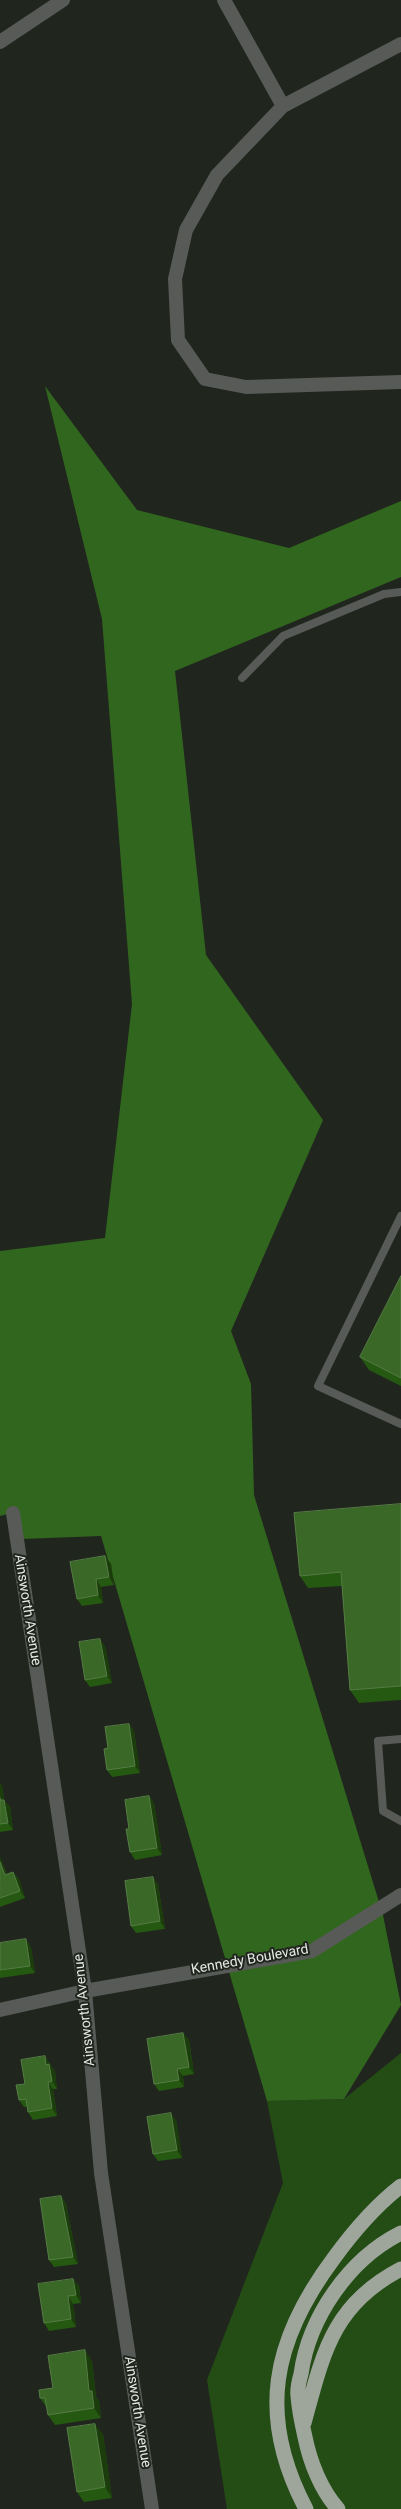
<!DOCTYPE html>
<html>
<head>
<meta charset="utf-8">
<style>
  body { margin:0 }
  canvas { display:block; background:#20251e }
</style>
</head>
<body>
<canvas width="401" height="2509"></canvas>
<script>
const context = document.querySelector('canvas').getContext('2d');
context.lineJoin = 'round';
function paint(path, color) { context.fillStyle = color; context.fill(path, 'evenodd'); }
function stroke(path, color, width, dash) { context.strokeStyle = color; context.lineWidth = width; context.lineCap = dash ? 'butt' : 'round'; context.setLineDash(dash || []); context.stroke(path); }
function label(font, color, halo, rows, align = 'center') {
  context.font = font + ' Roboto,sans-serif'; context.lineWidth = 4; context.setLineDash([]); context.textBaseline = 'middle'; context.strokeStyle = halo; context.fillStyle = color; for (const [text, x, y, turn = 0] of rows) {
    context.save(); context.translate(x, y); context.rotate((+turn || 0) * Math.PI / 180); context.textAlign = isNaN(turn) ? turn : align; if (halo) context.strokeText(text, 0, 0); context.fillText(text, 0, 0); context.restore();
  }
}
const green = new Path2D(`
  M401 2053V2509H227L207 2380 283 2183 267 2101 344 2099Z`);
const forest = new Path2D(`
  M45 386 137 510 289 548 401 501V577L175 671 206 955 323 1120 231 1331 251 1384 254 1495 383 1915 401 2005 344 2099 267 2101 101 1536 21 1539 15 1512 0 1516V1251L105 1238 132 1004 102 619Z`);
const service = new Path2D(`
  M242 678 283 636 384 594 401 592
  M401 1216 318 1386 401 1424
  M401 1739 378 1741 383 1811 401 1821`);
const minor = new Path2D(`
  M224 0 283 106
  M0 42 63 0
  M401 44 283 106 217 175 186 230 175 279 178 340 205 379 246 387 401 382
  M13 1513 85 1991 101 2173 152 2509
  M0 2010 85 1991 312 1951 401 1895`);
const motorway = new Path2D(`
  M304 2423C323 2354 332 2305 401 2269
  M306 2509C257 2416 272 2341 334 2258 353 2232 375 2206 401 2186
  M338 2509C321 2490 310 2462 305 2437 302 2424 299 2410 298 2396 297 2389 299 2381 301 2374 309 2317 349 2259 401 2233`);
const wall = new Path2D(`
  M401 1276V1386L369 1370 360 1357Z
  M401 1504V1700L359 1703 350 1690 342 1586 308 1588 300 1576Z
  M105 1556 111 1564 114 1585 101 1587 103 1603 82 1606 77 1599Z
  M105 1646 112 1683 90 1687 85 1680Z
  M129 1724 134 1731 140 1773 112 1777 107 1770 108 1748Z
  M0 1784 2 1786 4 1800 10 1807 13 1830 0 1832Z
  M149 1796 154 1803 162 1855 135 1860 130 1852 129 1829Z
  M0 1857 7 1874 13 1872 19 1879 25 1898 0 1907Z
  M158 1884 165 1929 136 1933 131 1926Z
  M0 1943 31 1947 35 1973 0 1978Z
  M183 2033 189 2040 194 2074 183 2076 184 2087 159 2091 154 2084Z
  M45 2056 55 2072 57 2089H53L57 2116 33 2120 28 2112 27 2107H24L19 2100 25 2084Z
  M176 2120 182 2158 158 2161 153 2154Z
  M61 2196 66 2204 78 2264 54 2267 49 2260Z
  M73 2279 79 2286 81 2303 73 2304 76 2327 49 2331 44 2323Z
  M92 2361 96 2397 99 2401 101 2418 55 2425 48 2415 47 2408 40 2398Z
  M103 2434 112 2498 84 2502 77 2492Z`);
const shadedWall = new Path2D(`
  M105 1556 111 1564 114 1585 109 1577Z
  M96 1579 101 1587 103 1603 98 1595Z
  M100 1639 105 1646 112 1683 107 1676Z
  M129 1724 134 1731 140 1773 135 1766Z
  M0 1784 2 1786 5 1805 4 1800 10 1807 13 1830 8 1823 0 1800Z
  M149 1796 154 1803 162 1855 157 1848Z
  M0 1857 1 1859 10 1883 5 1875 0 1862Z
  M13 1872 19 1879 25 1898 20 1891Z
  M153 1877 158 1884 165 1929 160 1921Z
  M26 1939 31 1947 35 1973 30 1966Z
  M183 2033 189 2040 194 2074 189 2067Z
  M45 2056 55 2072 57 2089 52 2081 46 2065Z
  M177 2069 183 2076 184 2087 179 2080Z
  M48 2082 53 2089 57 2116 52 2108Z
  M171 2113 176 2120 182 2158 177 2150Z
  M61 2196 66 2204 78 2264 73 2257Z
  M73 2279 79 2286 81 2303 76 2295Z
  M68 2296 73 2304 76 2327 71 2319Z
  M85 2350 92 2361 96 2397 99 2401 101 2418 94 2408 89 2391Z
  M95 2424 103 2434 112 2498 105 2487Z`);
const building = new Path2D(`
  M401 1276V1378L360 1357Z
  M401 1504V1686L350 1690 341 1572 300 1576 294 1513Z
  M105 1556 109 1577 96 1579 98 1595 77 1599 70 1562Z
  M100 1639 107 1676 85 1680 79 1642Z
  M129 1724 135 1766 107 1770 104 1749 108 1748 105 1727Z
  M149 1796 157 1848 130 1852 126 1829H129L125 1800Z
  M0 1798V1800H4L8 1823 0 1824Z
  M0 1862 5 1875 13 1872 20 1891 0 1898Z
  M153 1877 160 1921 131 1926 125 1881Z
  M26 1939 30 1966 0 1970V1943Z
  M183 2033 189 2067 177 2069 179 2080 154 2084 147 2039Z
  M45 2056 46 2065 49 2064 52 2081 48 2082 52 2108 28 2112 26 2099 19 2100 16 2085 25 2084 21 2060Z
  M171 2113 177 2150 153 2154 147 2117Z
  M61 2196 73 2257 49 2260 40 2199Z
  M73 2279 76 2295 68 2296 71 2319 44 2323 38 2284Z
  M85 2350 89 2391H92L94 2408 48 2415 45 2398H40L39 2390 53 2388 48 2356Z
  M95 2424 105 2487 77 2492 67 2428Z`);
const streetNames = [
  ["Ainsworth Avenue",27,1610,81],
  ["Kennedy Boulevard",250,1960,-10],
  ["Ainsworth Avenue",85,2010,-96],
  ["Ainsworth Avenue",137,2412,81]
];
paint(green, '#244d16');
paint(forest, '#31661e');
stroke(service, '#575a56', 8);
stroke(minor, '#575a56', 14);
stroke(motorway, '#9ea69c', 15);
paint(wall, '#255810');
paint(shadedWall, '#1b3d0c');
paint(building, '#3a6827');
stroke(building, '#557c45', 1);
label('14px', '#e6eae5', '#20251e', streetNames);
</script>
</body>
</html>
